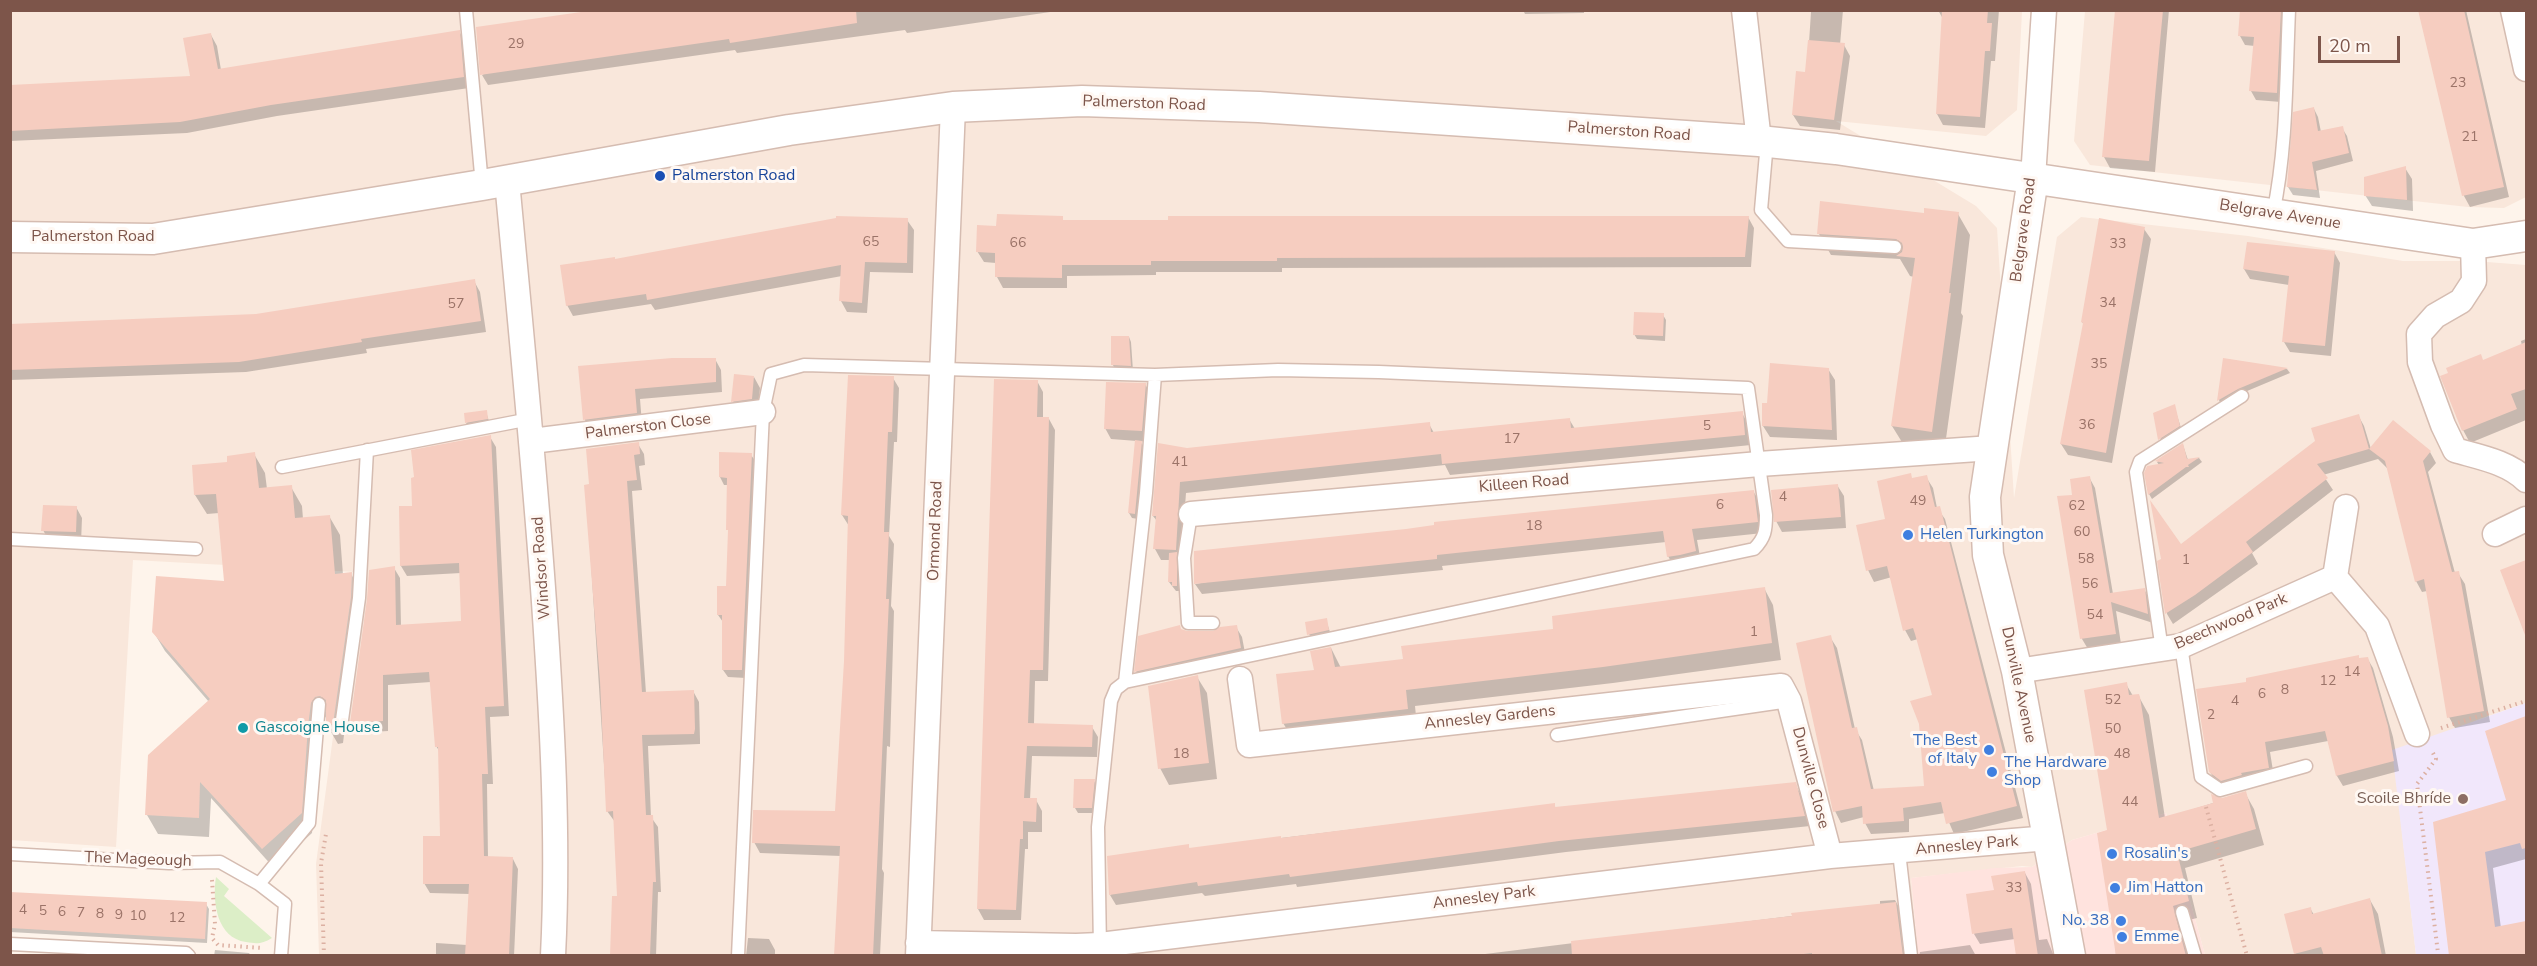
<!DOCTYPE html>
<html>
<head>
<meta charset="utf-8">
<style>
  body { margin:0 }
  #map { position:relative; width:2537px; height:966px; overflow:hidden; background:#fef4eb; font-family:"Nunito Sans",sans-serif }
  canvas { display:block }
  .frame { position:absolute; inset:0; border:12px solid #7d554a; pointer-events:none }
  .scale { position:absolute; left:2318px; top:36px; width:82px; height:27px; box-sizing:border-box; border:3px solid #7d554a; border-top:0; padding-left:8px; font-size:18px; line-height:21px; white-space:nowrap; color:#7d554a; -webkit-text-stroke:4px #fff8f3; paint-order:stroke }
</style>
</head>
<body>
<div id="map">
<canvas width="2537" height="966"></canvas>
<div class="frame"></div>
<div class="scale">20 m</div>
</div>
<script>
const context = document.querySelector('canvas').getContext('2d');
context.lineJoin = 'round';
function paint(path, color) { context.fillStyle = color; context.fill(path, 'evenodd'); }
function stroke(path, color, width, dash) { context.strokeStyle = color; context.lineWidth = width; context.lineCap = dash ? 'butt' : 'round'; context.setLineDash(dash || []); context.stroke(path); }
function label(font, color, halo, rows, align = 'center') {
  context.font = font + ' "Nunito Sans",sans-serif'; context.lineWidth = 6; context.setLineDash([]); context.textBaseline = 'middle'; context.strokeStyle = halo; context.fillStyle = color; for (const [text, x, y, turn = 0] of rows) {
    context.save(); context.translate(x, y); context.rotate((+turn || 0) * Math.PI / 180); context.textAlign = isNaN(turn) ? turn : align; if (halo) context.strokeText(text, 0, 0); context.fillText(text, 0, 0); context.restore();
  }
}
const residential = new Path2D(`
  M10 11H2022L2017 110 1986 136 1836 121 1976 206 1997 228 2014 498 2057 237 2081 217 2248 236 2403 261H2474L2526 265V703L2480 719 2394 761 2416 955H2205L2166 813 2072 840 2032 867 2022 866 1911 878 1918 955H319L316 864 355 572 133 560 116 847 11 840Z
  M2085 11H2526V197L2504 208 2468 207 2090 165 2074 141Z`);
const commercial = new Path2D(`
  M2166 813 2205 955H1918L1911 878 1995 868 2032 867 2072 840Z`);
const education = new Path2D(`
  M2526 703V935L2519 937 2520 955H2416L2392 750Z`);
const green = new Path2D(`
  M216 877 229 889 224 896 272 938C262 944 257 944 246 942 217 938 212 902 216 877Z`);
const shadow = new Path2D(`
  M604 10H1064L907 33 905 30 737 53 735 50 488 85 482 75Z
  M1523 10H1584V13L1525 14Z
  M1843 10 1840 45H1844L1850 56 1840 130 1800 126 1793 115 1807 73 1811 12 1797 11Z
  M1938 10H1999L1995 61H1991L1985 128 1943 125 1937 114 1943 19Z
  M2116 10H2169L2155 172 2110 168 2104 157Z
  M2242 10H2285L2281 102 2256 100 2251 91 2255 46 2245 45 2240 36Z
  M2420 10H2466L2509 197 2470 207 2464 196Z
  M459 31 465 42 469 88 277 116 187 133 10 141V86L191 77 211 35 217 46 221 70Z
  M2314 109 2318 117 2321 132 2342 128 2347 136 2353 161 2316 171 2320 198 2293 195 2288 187Z
  M2405 168 2412 179 2413 211 2372 206 2365 195Z
  M1925 214H1958L1970 235 1961 313 1963 316 1944 453 1905 447 1892 426 1914 277 1910 276 1900 259 1831 255 1819 234Z
  M1748 217 1754 228 1751 267 1282 268V272H1156V275L1067 276V288H1003L997 277 996 263 984 262 977 251 998 228 1062 218 1064 222Z
  M907 220 914 230 913 273 870 272 867 313 847 312 841 301 842 276 655 310 651 304 573 316 567 305 615 261Z
  M2144 229 2151 239 2112 463 2068 455 2061 444 2084 325 2082 322Z
  M2334 252 2340 263 2331 356 2290 352 2284 342 2289 285 2250 279 2244 269Z
  M474 281 480 292 486 332 366 349 367 353 246 372 10 380V325L256 315Z
  M1663 315 1666 320 1665 341 1637 339 1634 334Z
  M1112 337H1129L1131 342 1133 371 1115 370 1113 365Z
  M2526 339V420L2470 443 2463 430 2483 362 2522 346 2521 341Z
  M715 359 721 370 722 392 640 399 642 424 590 430 585 420 580 367Z
  M2225 359 2287 369 2290 373 2240 394 2221 405 2219 400Z
  M1828 369 1835 380 1837 440 1770 437 1763 426 1768 405Z
  M754 377 760 388 758 410 739 412 733 401Z
  M893 378 899 388 897 442H894L889 536 894 544 891 606 894 611 890 747 887 746 882 869 884 873 880 956H835L841 856 760 853 754 842 836 813 846 661 849 526 842 515Z
  M1037 381 1043 392V419H1049L1055 430 1048 681H1035L1034 724 1092 727 1098 737 1097 757 1032 756 1030 800H1036L1042 811V832H1028V849H1025L1021 920H984L978 909Z
  M1145 384 1151 395 1148 442 1140 441 1144 447 1138 519 1132 518 1129 513 1137 441 1111 439 1105 428Z
  M2174 406 2182 431 2162 444 2154 414Z
  M486 412 490 424 469 428 466 423Z
  M1742 413 1748 424 1751 445 1450 475 1445 465 1186 493 1181 560H1179V591H1176L1169 582 1170 560H1161L1155 549 1157 521 1153 516 1187 449 1429 424 1434 433 1569 419 1575 429Z
  M2358 415 2364 426 2371 449 2430 452 2436 463 2428 472 2455 573H2458L2465 584 2490 722 2455 728 2449 717 2427 591 2422 592 2416 581 2388 469 2378 459 2323 475 2333 490 2252 553 2258 564 2173 624 2167 614 2159 562Z
  M490 437 496 447 509 716 490 717 493 784H487L488 858 513 859 518 869 514 956H436V943L467 945 470 894 430 893 424 883 441 838 440 752 436 746 431 682 388 685V731L358 733 352 723 369 599 394 568 400 578 401 626 463 622 461 573 407 576 401 566V507H413Z
  M638 444 644 454 645 465 639 466 642 490 632 491 646 693 693 691 699 702 700 740V744L648 746 651 817 658 827 661 892H658L656 956H612L619 897 615 822 607 811 586 486 590 485Z
  M2183 445 2188 460 2199 458 2202 462 2152 499 2149 494 2159 465 2157 462Z
  M254 454 265 473 267 489 291 487 302 506 303 519 329 516 340 535 343 575 351 574 362 593 343 743 338 744 327 725 328 714 321 723 312 833 274 868 211 798 209 837 158 834 147 815 149 756 209 702 165 651 153 631 226 583 219 513 207 514 195 495 229 463Z
  M751 455 756 462 746 678 728 677 723 670V622L718 615 727 588 730 533 728 485H724L720 477Z
  M1926 477 1933 488 1937 508 1945 519 2023 818 1954 834 1945 813 1909 819V832L1871 834 1865 823 1864 817 1841 823 1835 811 1830 637 1837 648 1855 729 1862 740 1874 791 1926 787 1934 696 1918 639 1911 641 1905 630 1892 577 1874 582 1868 570 1887 520 1913 480Z
  M2089 477 2095 488 2113 594 2144 589 2150 600 2153 623 2116 611 2121 644 2088 649 2082 639 2059 498 2074 496Z
  M1837 485 1844 496 1846 528 1782 532 1776 521Z
  M1753 491 1760 502 1763 533 1697 540 1701 562 1674 567 1668 556 1666 542 1442 566 1443 570 1202 594 1195 584Z
  M76 507 82 518 81 543 49 541 43 530Z
  M2526 561V624L2525 625 2502 571Z
  M1764 588 1773 605 1781 660 1613 683 1415 706 1417 726 1293 739 1283 723 1331 648 1341 668 1404 661Z
  M1326 620 1331 635 1312 639 1309 634Z
  M1236 627 1242 637 1246 658 1142 681 1136 671 1187 633H1213Z
  M2367 658 2373 668 2393 737 2399 771 2343 786 2337 776 2328 741 2270 752 2274 777 2228 790 2216 782 2210 772 2248 683Z
  M1197 677 1207 693 1217 779 1169 785 1160 768Z
  M2126 684 2133 696 2138 695 2149 715 2165 818 2245 793 2254 809 2264 845 2185 868 2197 918 2181 922 2190 956H2116L2109 831Z
  M2526 718V859L2493 868 2501 928 2526 922V956H2451L2434 823 2508 801 2486 732Z
  M1094 781 1097 785 1094 813H1078L1075 808Z
  M1795 784 1801 795 1810 826 1566 852 1297 887 1296 884 1205 896 1202 893 1116 905 1110 895 1188 846 1190 849 1554 805 1556 808Z
  M2025 873 2031 884 2039 940 2047 939 2054 956H2018L2015 939 1980 944 1974 934 1995 891Z
  M10 893 206 904 209 909 207 943 10 932Z
  M1895 900 1901 911 1908 956H1469L1880 905V901Z
  M2370 900 2378 914 2386 956H2296L2285 915 2310 908 2314 915Z
  M748 938 769 939 775 950V956H746Z
  M1970 945 1976 956H1919L1920 952Z
  M215 950 249 953 251 956H214Z`);
const building = new Path2D(`
  M595 10H856L857 23 730 43 729 39 480 75 476 27Z
  M1942 10H1988L1987 23H1992L1990 51H1985L1980 117 1936 114Z
  M2115 10H2163L2149 161 2102 157Z
  M2240 10H2281L2277 93 2249 91 2254 37 2238 36Z
  M2418 10H2464L2504 187 2462 196Z
  M460 30 464 77 271 105 180 122 10 131V85L190 76 183 38 211 33 218 69Z
  M1808 40 1845 43 1834 120 1792 115 1796 71 1805 72Z
  M2314 107 2318 131 2343 126 2349 153 2312 162 2317 190 2287 187 2293 112Z
  M2406 166 2407 200 2364 196V177Z
  M1820 201 1924 213V208L1959 212 1949 293H1951L1932 432 1891 426 1915 258 1896 256 1902 252 1903 247 1902 243 1896 239 1817 234Z
  M997 214 1063 216V220H1168V216H1749L1745 257 1277 258V261H1151V265H1062V278L995 277V253L976 252 977 225 996 226Z
  M836 216 908 218 907 263 865 262 862 303 839 301 841 265 647 300 646 294 566 306 560 265 615 257V259L836 218Z
  M2099 218 2145 227 2106 453 2060 444 2083 323 2081 322Z
  M2247 242 2335 251 2325 346 2282 342 2289 276 2243 269Z
  M475 279 481 321 361 339 362 342 239 362 10 370V324L256 314Z
  M1634 312 1664 313 1663 336 1633 335Z
  M1111 336H1129L1131 366 1111 365Z
  M2526 342V389L2511 394 2517 409 2462 431 2440 376 2448 373 2446 368 2481 354 2483 360Z
  M672 358H716V382L635 389 637 413 583 420 578 366Z
  M2223 358 2288 368 2238 389 2217 401Z
  M1770 363 1829 368 1832 430 1762 426V403H1767Z
  M734 374 754 376 752 399 731 402Z
  M848 375 894 376 892 432H888L884 532H889L886 599H889L873 956H834L840 846 752 843 753 810 835 811 844 661 848 516 841 515Z
  M994 379 1038 380 1037 417H1049L1043 670H1030L1028 723 1093 725 1092 747 1027 746 1024 798H1037L1036 822 1023 821V839H1020L1016 910 977 909Z
  M1106 382 1146 383 1142 431 1104 429Z
  M2175 404 2180 426 2158 440 2153 413Z
  M487 410 488 419 465 423 464 413Z
  M1743 411 1745 435 1442 464 1441 454 1180 482 1176 550 1153 549 1156 516H1152L1158 443 1187 448 1430 422 1431 432 1570 418 1571 428Z
  M2359 414 2369 449 2317 464 2328 478 2246 542 2253 552 2195 595 2165 614 2157 561 2161 559 2150 500 2181 544 2315 441 2311 428Z
  M2393 420 2431 451 2423 461 2452 572 2459 571 2484 711 2447 718 2424 579 2415 582 2385 461 2369 449Z
  M491 435 504 706 485 707 488 774H482L484 856 513 857 509 956H465L469 884H423V836H440L438 747H435L429 672 383 675V721L350 723 367 599 369 570 395 566 396 625 461 621 459 563 400 566 399 506H412L411 478 414 477 411 450Z
  M1135 440 1142 441 1135 514 1128 513Z
  M639 442 640 454 634 455 637 480 627 481 642 692 694 690 695 729 694 734 642 735 646 815H653L656 882H653L650 956H610L612 896H617L613 811 606 812 600 681 584 485 589 484 586 449Z
  M2183 443 2187 459 2200 457 2188 465 2189 467H2186L2148 495 2144 473 2147 466 2164 463 2155 461Z
  M255 452 259 488 292 485 295 518 330 515 335 574 352 572 351 597 333 724 326 725V700L320 696 315 697 311 703 308 726 302 813 262 849 200 782 199 818 145 815 148 755 210 699 152 632 156 576 224 581 216 494 194 495 192 465 227 462V456Z
  M719 452 752 453 742 670H722V615H717V586H726L728 530H726L727 478 719 477Z
  M1911 473 1912 478 1927 475 1935 507 1940 506 2017 806 1946 824 1941 802 1903 808 1904 821 1863 824 1862 806 1833 812 1796 643 1831 635 1852 728 1857 727 1871 789 1924 786 1919 724 1910 701 1932 695 1915 634 1913 628 1903 631 1887 566 1866 571 1856 525 1885 519 1877 481Z
  M2090 476 2110 593 2145 588 2148 614 2111 602 2116 634 2080 639 2057 496 2072 495 2070 479Z
  M1838 484 1841 517 1774 522 1771 490Z
  M1754 490 1758 522 1692 529 1696 551 1680 555 1667 557 1663 531 1437 555V559L1194 584V551L1406 529 1434 525V522Z
  M43 505 77 506 76 532 41 531Z
  M1177 552V586H1172V582H1168L1169 553Z
  M2526 560V635H2525L2500 570Z
  M1765 587 1772 643 1603 667 1406 690 1408 709 1282 724 1276 674 1314 670 1310 651 1331 647 1335 667 1403 659 1401 646 1553 629 1552 616Z
  M1327 618 1329 630 1307 635 1305 622Z
  M1180 625 1181 629 1187 631H1213L1220 627 1237 625 1241 648 1134 672 1138 636Z
  M2359 655V658L2368 657 2388 726 2394 761 2336 776 2325 731 2265 742 2269 768 2241 773 2242 775 2221 781 2209 772 2196 689 2246 682V678Z
  M1198 675 1209 763 1158 769 1148 686Z
  M2127 682 2129 695 2139 694 2140 697 2159 818 2213 803 2211 794 2222 798 2246 791 2256 829 2177 852 2189 901 2173 906 2186 956H2116L2097 833 2107 830 2084 690Z
  M2526 716V848L2522 849 2520 843 2485 852 2495 927 2526 921V956H2449L2433 822 2506 800 2485 731Z
  M1074 779H1095L1092 808H1073Z
  M1796 782 1805 816 1559 841 1290 877 1289 874 1198 886 1197 882 1109 895 1107 856 1189 844V848L1281 836V838L1555 803V807Z
  M2025 871 2038 956H2016L2012 928 1972 934 1966 894 1994 890 1991 876Z
  M10 892 207 902 205 939 10 928Z
  M2370 898 2382 956H2324L2321 947 2294 954 2284 914 2311 907 2312 914Z
  M1896 902 1903 956H1812V953L1787 956H1572L1571 941 1792 916 1791 913Z`);
const path = new Path2D(`
  M2441 728 2526 701
  M2433 753 2436 759 2417 784 2438 953
  M2206 807 2247 956
  M212 880 215 924 212 938 218 945 263 948
  M324 956 321 863 326 834`);
const service = new Path2D(`
  M466 10 482 185
  M1767 142 1761 210 1788 241 1895 247
  M2273 214C2287 148 2286 78 2289 10
  M282 467 530 419
  M1191 514 1184 558 1188 623H1213
  M10 539 196 549
  M2181 646 2201 777 2220 790 2306 766
  M2162 650 2136 472 2140 461 2242 396
  M1125 682 1146 493 1155 375
  M341 727 359 598 367 450
  M1557 735 1789 701
  M1899 852 1911 956
  M10 854 169 863 220 862 259 884 285 904 281 956
  M259 884 309 823 319 704
  M2182 912 2195 956
  M10 944 186 953 189 956
  M738 956 763 412 771 374 804 365 1155 375 1278 370 1379 372 1748 388 1766 515C1766 530 1765 538 1754 549L1125 682 1116 689 1111 701 1098 827 1100 949`);
const minor = new Path2D(`
  M1744 10 1759 141
  M2513 10 2526 69
  M2033 178 2044 10
  M507 181C520 321 534 461 544 602 552 719 559 837 553 956
  M2473 244 2474 281 2461 301 2435 316 2419 334 2420 362 2443 425 2455 450C2479 457 2508 462 2526 480
  M532 441 763 412
  M1191 514 1759 464 1992 448
  M2495 534 2526 519
  M2335 577 2346 507
  M2017 671 2181 646 2335 577 2377 626 2417 734
  M1240 679 1249 745 1781 686 1789 701 1830 856
  M918 943 1076 946 1100 945 1830 856 2049 838
  M918 956 953 107`);
const tertiary = new Path2D(`
  M2033 178 1985 497 1988 555 2017 671 2070 956
  M10 237 153 239 482 185 789 130 953 107 1082 101 1259 107 1759 141 1836 149 2473 244 2526 236`);
const markers = [
  [660,176,6,"#1a4fb4"],
  [1908,535,6,"#3f7fe0"],
  [243,728,6,"#0f9aa8"],
  [1989,750,6,"#3f7fe0"],
  [1992,772,6,"#3f7fe0"],
  [2463,799,6,"#8d6e63"],
  [2112,854,6,"#3f7fe0"],
  [2115,888,6,"#3f7fe0"],
  [2121,921,6,"#3f7fe0"],
  [2122,937,6,"#3f7fe0"]
];
const numberNames = [
  ["29",516,45],
  ["23",2458,84],
  ["21",2470,138],
  ["65",871,243],
  ["66",1018,244],
  ["33",2118,245],
  ["34",2108,304],
  ["57",456,305],
  ["35",2099,365],
  ["36",2087,426],
  ["5",1707,427],
  ["17",1512,440],
  ["41",1180,463],
  ["4",1783,498],
  ["49",1918,502],
  ["6",1720,506],
  ["62",2077,507],
  ["18",1534,527],
  ["60",2082,533],
  ["58",2086,560],
  ["1",2186,561],
  ["56",2090,585],
  ["54",2095,616],
  ["1",1754,633],
  ["14",2352,673],
  ["12",2328,682],
  ["8",2285,691],
  ["6",2262,695],
  ["52",2113,701],
  ["4",2235,702],
  ["2",2211,716],
  ["50",2113,730],
  ["18",1181,755],
  ["48",2122,755],
  ["44",2130,803],
  ["33",2014,889],
  ["4",23,911],
  ["5",43,912],
  ["6",62,913],
  ["7",81,914],
  ["8",100,915],
  ["9",119,916],
  ["10",138,917],
  ["12",177,919]
];
const streetNames = [
  ["Palmerston Road",1144,104,2],
  ["Palmerston Road",1629,132,4],
  ["Belgrave Avenue",2280,215,9],
  ["Belgrave Road",2024,230,-82],
  ["Palmerston Road",93,237],
  ["Palmerston Close",648,427,-7],
  ["Killeen Road",1524,484,-5],
  ["Ormond Road",936,531,-88],
  ["Windsor Road",542,568,-94],
  ["Beechwood Park",2231,622,-23],
  ["Dunville Avenue",2018,685,78],
  ["Annesley Gardens",1490,718,-6],
  ["Dunville Close",1810,778,75],
  ["Annesley Park",1967,846,-5],
  ["The Mageough",138,860,2],
  ["Annesley Park",1484,898,-7]
];
const transitNames = [
  ["Palmerston Road",672,176]
];
const shopNames = [
  ["Helen Turkington",1920,535],
  ["The Best",1977,741,"right"],
  ["of Italy",1977,759,"right"],
  ["The Hardware",2004,763],
  ["Shop",2004,781],
  ["Rosalin's",2124,854],
  ["Jim Hatton",2127,888],
  ["No. 38",2109,921,"right"],
  ["Emme",2134,937]
];
const cultureNames = [
  ["Gascoigne House",255,728]
];
const educationNames = [
  ["Scoile Bhríde",2451,799]
];
paint(residential, '#f9e7db');
paint(commercial, '#ffe3de');
paint(education, '#f1e7fb');
paint(green, '#dceec7');
paint(shadow, '#0003');
paint(building, '#f6cdc0');
stroke(service, '#d5bcb1', 15);
stroke(minor, '#d5bcb1', 27);
stroke(tertiary, '#d5bcb1', 33);
stroke(path, '#dcb0a2', 4, [1.5, 4.5]);
stroke(service, '#fff', 12);
stroke(minor, '#fff', 24);
stroke(tertiary, '#fff', 30);
for (const [x, y, r, color] of markers) { const dot = new Path2D(); dot.arc(x, y, r, 0, 2 * Math.PI); context.fillStyle = color; context.fill(dot); stroke(dot, '#fff8f3', 2); }
label('14px', '#9b7368', null, numberNames);
label('16px', '#7d554a', '#fff8f3', streetNames);
label('16px', '#164399', '#fff8f3', transitNames, 'left');
label('16px', '#366cbe', '#fff8f3', shopNames, 'left');
label('16px', '#0d838f', '#fff8f3', cultureNames, 'left');
label('16px', '#785e54', '#fff8f3', educationNames, 'right');
</script>
</body>
</html>
